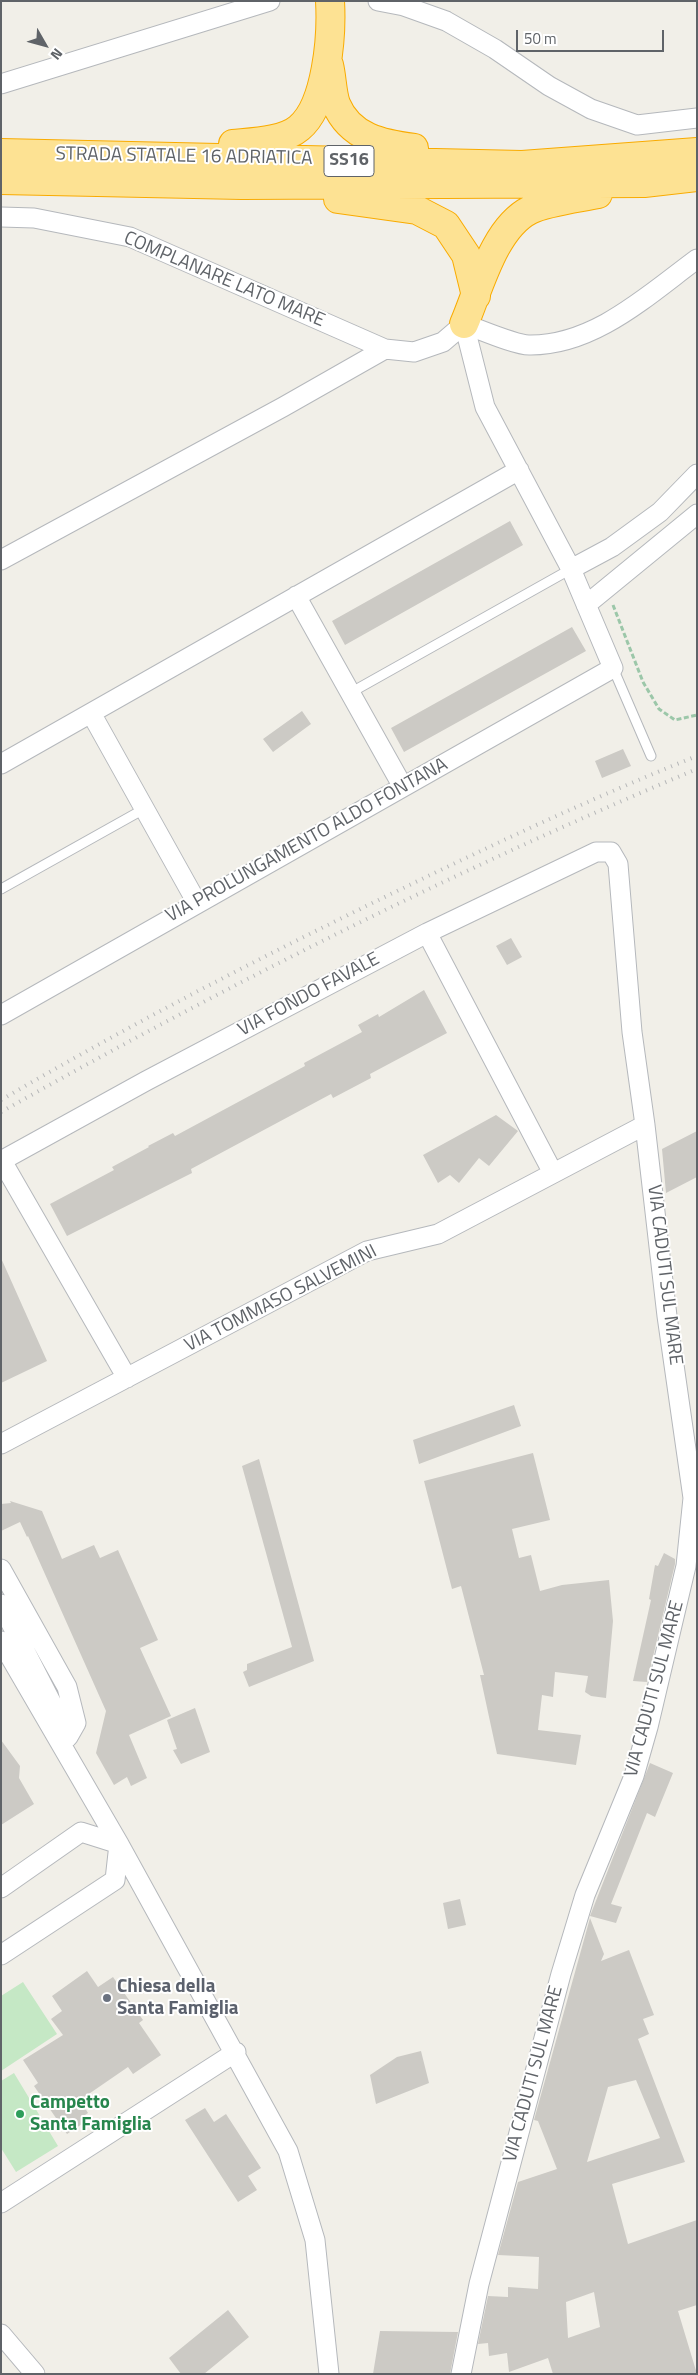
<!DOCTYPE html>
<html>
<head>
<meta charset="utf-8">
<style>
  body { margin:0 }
  #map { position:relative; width:698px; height:2375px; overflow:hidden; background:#f1efe8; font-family:"Titillium Web",sans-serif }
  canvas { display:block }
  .frame { position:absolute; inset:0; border:2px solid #5f6368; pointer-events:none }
  .north { position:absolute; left:20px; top:20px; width:50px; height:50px; -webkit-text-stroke:4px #fff; paint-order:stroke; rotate:128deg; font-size:14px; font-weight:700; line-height:20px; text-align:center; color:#5f6368 }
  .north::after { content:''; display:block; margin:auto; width:18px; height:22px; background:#5f6368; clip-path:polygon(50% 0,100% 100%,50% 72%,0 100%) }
  .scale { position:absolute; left:516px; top:30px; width:148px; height:22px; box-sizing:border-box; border:2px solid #5f6368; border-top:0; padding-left:6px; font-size:15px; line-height:18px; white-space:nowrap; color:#5f6368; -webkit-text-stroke:4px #fff; paint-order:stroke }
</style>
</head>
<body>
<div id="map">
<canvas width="698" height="2375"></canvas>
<div class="frame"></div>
<div class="north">N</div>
<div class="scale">50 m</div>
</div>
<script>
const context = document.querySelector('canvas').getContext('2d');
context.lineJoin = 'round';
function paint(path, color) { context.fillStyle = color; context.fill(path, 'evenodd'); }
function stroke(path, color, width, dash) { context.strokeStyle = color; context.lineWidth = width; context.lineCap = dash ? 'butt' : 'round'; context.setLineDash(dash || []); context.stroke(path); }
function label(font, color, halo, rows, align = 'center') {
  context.font = font + ' "Titillium Web",sans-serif'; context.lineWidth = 4; context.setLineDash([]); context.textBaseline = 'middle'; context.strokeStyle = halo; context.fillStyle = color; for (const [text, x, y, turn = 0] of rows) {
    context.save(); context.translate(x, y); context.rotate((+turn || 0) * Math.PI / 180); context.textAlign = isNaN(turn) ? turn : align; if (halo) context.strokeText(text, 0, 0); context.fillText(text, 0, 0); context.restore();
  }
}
const green = new Path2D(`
  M23 1982 57 2034 1 2071V1996Z
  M14 2073 58 2146 16 2172 1 2148V2081Z`);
const building = new Path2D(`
  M510 521 523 545 345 645 332 621Z
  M572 627 586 651 404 752 391 728Z
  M302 711 311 724 273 752 263 739Z
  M623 749 631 766 602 778 595 761Z
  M511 938 522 957 507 965 496 946Z
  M424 990 447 1033 370 1074 371 1078 333 1098 331 1094 191 1169 192 1173 67 1236 50 1204 114 1170 112 1167 149 1147 148 1146 173 1133 175 1136 305 1066 304 1063 362 1032 358 1025 378 1014 379 1017Z
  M496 1115 518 1131 489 1166 479 1158 459 1183 450 1175 438 1183 423 1155Z
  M697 1131V1177L666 1193 662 1149Z
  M1 1258 47 1361 1 1383Z
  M514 1405 521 1426 419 1464 413 1440Z
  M533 1453 550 1520 512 1529 519 1558 531 1555 540 1591 562 1585 609 1580 613 1621 606 1698 591 1696 585 1692 588 1676 555 1672 553 1697 542 1695 538 1730 581 1735 576 1765 497 1754 480 1675H484L461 1586 452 1589 424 1481Z
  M259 1459 314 1661 249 1687 243 1672 247 1670V1664L292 1647 242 1466Z
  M10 1501 42 1511 62 1559 94 1545 100 1558 118 1550 158 1640 140 1648 171 1716 129 1735 147 1778 131 1786 127 1777 114 1785 96 1753 106 1711 28 1536 27 1537 20 1522 1 1531V1504L11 1503Z
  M664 1553 675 1559V1564L647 1682 633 1681 651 1600 649 1599 655 1565 658 1566Z
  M195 1708 210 1752 181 1764 173 1750 177 1749 167 1720Z
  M1 1740 20 1766 19 1778 34 1804 1 1825Z
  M650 1763 673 1773 655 1817 647 1813 611 1904 622 1907 616 1923 590 1916Z
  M460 1899 466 1925 448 1929 443 1903Z
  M590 1918 604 1954 601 1961 629 1950 654 2015 643 2019 649 2034 638 2039 685 2162 612 2184 628 2244 697 2220V2305L678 2311 697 2374H553L548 2358 509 2372 507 2353 489 2356 488 2343 478 2344 488 2296 508 2297V2287L538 2289 539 2257 498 2255 518 2182 557 2169 538 2121 534 2120ZM636 2080 660 2138 587 2162 608 2087ZM594 2292 600 2327 568 2338 566 2302Z
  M87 1971 98 1987 113 1977 143 2020 139 2023 161 2055 133 2074 128 2067 80 2100 88 2113 85 2115 88 2120 67 2134 34 2086 38 2083 23 2060 63 2035 51 2019 62 2011 52 1996Z
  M421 2051 429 2083 376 2104 370 2075 397 2057Z
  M205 2108 214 2122 226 2114 261 2168 248 2176 257 2190 238 2202 185 2120Z
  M228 2310 249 2337 204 2374H181L169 2358Z
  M380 2331 458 2332 450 2374H373Z`);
const path = new Path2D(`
  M613 605 643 682 659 709 675 720 697 715`);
const lane = new Path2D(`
  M613 668 651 756
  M350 693 571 569
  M1 889 144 809`);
const street = new Path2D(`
  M378 1 404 6 446 21 495 49 549 86 591 109 637 125 697 118
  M1 84 270 1
  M1 217 34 218 130 237 385 349
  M464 324C479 329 515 345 529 345 594 346 648 295 697 259
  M1 560 283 407 385 349 414 352 443 342 464 324
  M571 569 612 547 660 512 697 474
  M296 596 403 787
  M586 605 697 514
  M91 713 197 903
  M1 764 519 470
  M427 933 553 1173
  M1 1015 613 668 571 569 485 407 464 324
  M1 1161 146 1081 427 933 596 852H611L618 864 632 1032 645 1125 667 1316 693 1498 686 1566 648 1727 634 1776 585 1895 561 1974 479 2284 461 2374
  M2 1161 127 1378
  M1 1444 367 1251 438 1234 645 1125
  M1 1569 67 1687 76 1723 68 1737
  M1 1604 64 1727
  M1 1641 119 1844 288 2151 315 2240 329 2374
  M1 1888 81 1832 119 1844
  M1 1955 115 1880 119 1844
  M1 2203 236 2052
  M1 2334 35 2374`);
const highway = new Path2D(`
  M329 65C332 77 332 93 336 104 350 138 383 144 414 148
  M233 144C252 142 284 141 299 128 327 105 332 35 330 1
  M1 153 522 165 697 152
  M1 180 242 185 644 183 697 177
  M338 199 417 210 446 225 466 255 476 296
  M464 324C479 289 494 228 530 210 546 202 579 198 598 194`);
const rail = new Path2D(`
  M1 1100C129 1025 261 957 395 892 494 844 594 797 697 756
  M1 1112C227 985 457 869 697 769`);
const markers = [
  [107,1998,5,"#6b7280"],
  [20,2114,5,"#2e9e5b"]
];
const shields = [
  [349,161,50]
];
const shieldNames = [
  ["SS16",349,161]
];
const streetNames = [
  ["STRADA STATALE 16 ADRIATICA",184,157,1],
  ["COMPLANARE LATO MARE",224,280,23],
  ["VIA PROLUNGAMENTO ALDO FONTANA",307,841,-29],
  ["VIA FONDO FAVALE",309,995,-28],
  ["VIA CADUTI SUL MARE",664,1275,83],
  ["VIA TOMMASO SALVEMINI",281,1299,-27],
  ["VIA CADUTI SUL MARE",655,1689,-75],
  ["VIA CADUTI SUL MARE",534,2074,-75]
];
const worshipNames = [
  ["Chiesa della",117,1987],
  ["Santa Famiglia",117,2009]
];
const leisureNames = [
  ["Campetto",30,2103],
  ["Santa Famiglia",30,2125]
];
paint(green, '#c5e8c5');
paint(building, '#cccac5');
stroke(lane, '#b5b8bc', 11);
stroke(street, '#b5b8bc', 21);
stroke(highway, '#f9ab00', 30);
stroke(path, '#9cc7a9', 3, [5, 2.5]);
stroke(lane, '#fff', 9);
stroke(street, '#fff', 19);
stroke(highway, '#fde293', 28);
stroke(rail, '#b6b7b8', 4, [1, 6]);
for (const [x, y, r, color] of markers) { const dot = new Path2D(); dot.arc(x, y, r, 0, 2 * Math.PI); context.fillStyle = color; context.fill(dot); stroke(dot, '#fff', 2); }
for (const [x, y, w] of shields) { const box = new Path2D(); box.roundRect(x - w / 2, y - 15.5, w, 31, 4); context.fillStyle = '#fff'; context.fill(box); stroke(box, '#5f6368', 1); }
label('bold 18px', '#5f6368', null, shieldNames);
label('19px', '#5f6368', '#fff', streetNames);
label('bold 19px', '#5b616d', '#fff', worshipNames, 'left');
label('bold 19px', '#27864d', '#fff', leisureNames, 'left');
</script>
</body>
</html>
